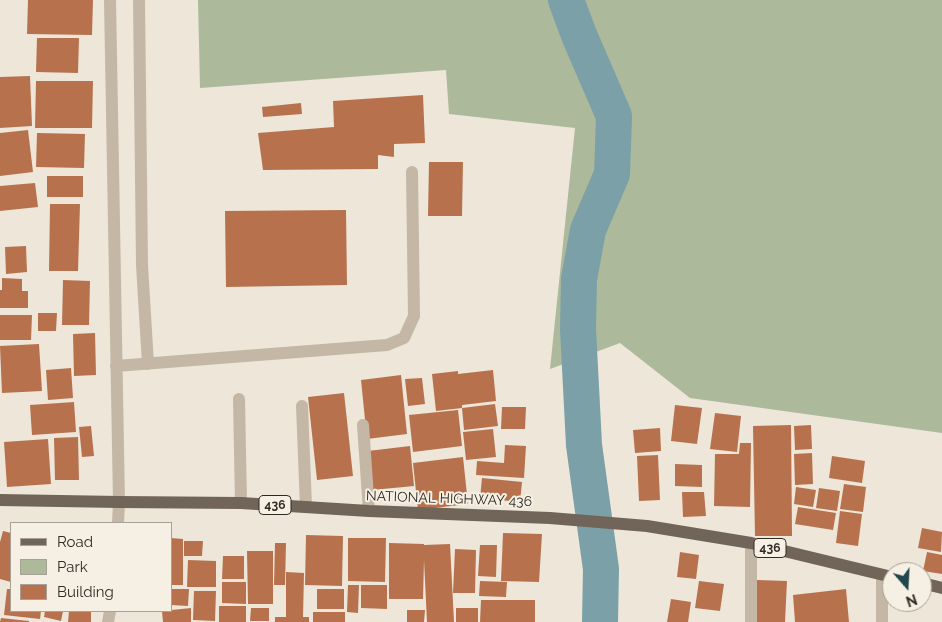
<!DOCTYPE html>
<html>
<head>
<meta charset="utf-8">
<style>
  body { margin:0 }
  #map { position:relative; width:942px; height:622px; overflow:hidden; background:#ede6d9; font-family:Raleway,sans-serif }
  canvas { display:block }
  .legend { position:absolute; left:10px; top:522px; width:162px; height:90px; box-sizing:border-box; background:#f6f0e4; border:1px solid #a7a198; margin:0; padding:6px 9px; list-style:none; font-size:15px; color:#312b26 }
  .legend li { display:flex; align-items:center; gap:10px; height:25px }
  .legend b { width:25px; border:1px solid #a7a198 }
  .north { position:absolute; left:882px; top:562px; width:50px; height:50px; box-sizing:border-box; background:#f6f0e4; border:1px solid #a7a198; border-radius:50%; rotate:161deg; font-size:14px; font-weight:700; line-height:20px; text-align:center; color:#312b26 }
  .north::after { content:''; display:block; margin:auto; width:18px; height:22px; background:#21464d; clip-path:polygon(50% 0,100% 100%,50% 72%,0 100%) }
</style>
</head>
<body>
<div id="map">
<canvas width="942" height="622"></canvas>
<ul class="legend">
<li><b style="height:6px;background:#716459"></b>Road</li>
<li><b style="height:14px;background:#acba9b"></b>Park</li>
<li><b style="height:14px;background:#b7724d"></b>Building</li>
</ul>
<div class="north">N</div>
</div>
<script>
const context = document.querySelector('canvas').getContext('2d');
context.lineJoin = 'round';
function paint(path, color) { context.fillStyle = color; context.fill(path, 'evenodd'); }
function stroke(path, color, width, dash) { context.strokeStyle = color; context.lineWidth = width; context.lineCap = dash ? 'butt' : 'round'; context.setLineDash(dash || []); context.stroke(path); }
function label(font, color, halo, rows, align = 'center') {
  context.font = font + ' Raleway,sans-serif'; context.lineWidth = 4; context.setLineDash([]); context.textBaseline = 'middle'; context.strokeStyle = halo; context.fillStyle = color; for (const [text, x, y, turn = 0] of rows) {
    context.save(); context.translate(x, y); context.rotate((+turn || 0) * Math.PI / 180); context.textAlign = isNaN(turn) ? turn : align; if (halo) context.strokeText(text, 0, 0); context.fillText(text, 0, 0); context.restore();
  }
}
const green = new Path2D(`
  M198 0H942V433L690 398 620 343 550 369 575 128 449 114 446 70 200 88Z`);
const river = new Path2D(`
  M566 0 579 35 614 116 612 174 588 230 579 279 578 329 584 445 601 569 600 622`);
const building = new Path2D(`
  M28 0H93L92 35 27 34Z
  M37 38H79L78 73 36 72Z
  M30 76 32 126 0 128V77Z
  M36 81H93L92 128H35Z
  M423 95 425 143 394 144V157L378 155V169L263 170 258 133 334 127 333 101Z
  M301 103 302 114 263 117 262 107Z
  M28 130 33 172 0 176V133Z
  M37 133 85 134 84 168 36 167Z
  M429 162H463L462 216H428Z
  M47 176H83V197H47Z
  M35 183 38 207 0 211V186Z
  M50 204H80L78 271H49Z
  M346 210 347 285 226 287 225 211Z
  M26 246 27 272 6 274 5 247Z
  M2 278 22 279V291H28V308H0V290H2Z
  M63 280 90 281 89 325H62Z
  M38 313H57L56 331H38Z
  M0 315H32L31 340H0Z
  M95 333 96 375 74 376 73 334Z
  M39 344 42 391 2 393 0 346Z
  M71 368 73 398 48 400 46 370Z
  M493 370 496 401 462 405V408L436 411 432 374 458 371V374Z
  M401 375 407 434 367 439 361 380Z
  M422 378 425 404 408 406 405 379Z
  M344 393 353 476 317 480 308 397Z
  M74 402 76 432 32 435 30 405Z
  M495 404 498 426 464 430 462 408Z
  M675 405 702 408 697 444 671 441Z
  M502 407H526L525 429H501Z
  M458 410 462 446 413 452 409 415Z
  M715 413 741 416 737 452 710 449Z
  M791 425 792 536H755L753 426Z
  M811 425 812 449 795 450 794 426Z
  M91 426 94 456 82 457 79 427Z
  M660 428 661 451 635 453 633 430Z
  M493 429 496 457 466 460 463 432Z
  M78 437 79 480H55L54 438Z
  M48 439 51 484 7 487 4 442Z
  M740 443H751L750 507 714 506 715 454H739Z
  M505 445 526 446 524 478 476 475 477 461 504 463Z
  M410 446 414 486 372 490 368 451Z
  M812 453 813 484 795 485 794 454Z
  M658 455 660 500 639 501 637 456Z
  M832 456 865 461 862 483 829 478Z
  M463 457 468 504 418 510 413 463Z
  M675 464 702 465V487L675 486Z
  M482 478 522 482 520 502 480 498Z
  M844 484 866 487 863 512 840 509Z
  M796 487 816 490 813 507 794 504Z
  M819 488 840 491 837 511 816 508Z
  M682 492H704L706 516 683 517Z
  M798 507 836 513 833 530 795 524Z
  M840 511 862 514 858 546 836 543Z
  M922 528 942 532 941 552 918 548Z
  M3 531 11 533V582L0 579V542Z
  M503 533 542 534 539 582 501 581Z
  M306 535 343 536 342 586 305 585Z
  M171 538 183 539V585H171Z
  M348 538H386L385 582 348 581Z
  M184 541H203L202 556H184Z
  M275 543H286L285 585H274Z
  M389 543 424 544V545L450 544 454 622H427L424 560 423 599H389Z
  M480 545H497L496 577 478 576Z
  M455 549 476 550 475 593H453Z
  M247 551H273V604H248Z
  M680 552 699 555 696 579 677 577Z
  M927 552 942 555V574L923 571Z
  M223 556H244V579H222Z
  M188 560 216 561V587H187Z
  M286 572 304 573 303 617H309V622H275V617H286Z
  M757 580 787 581 785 622H755Z
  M480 581 507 582 506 597 479 596Z
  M699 581 724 584 720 611 695 608Z
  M222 582H246V604L222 603Z
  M348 585H359L358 613 347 612Z
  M361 585H387V609L361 608Z
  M7 589H11V611H41L40 619 4 615Z
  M171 589H189L188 606 171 605Z
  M317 589H344V609H317Z
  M846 589 849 622H795L793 595Z
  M194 591H216L215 621 193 620Z
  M671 599 691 602 688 622H667Z
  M481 600H535V622H480Z
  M219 606H246V622H219Z
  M191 608V622H163L162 611Z
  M251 608H269V621H250Z
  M456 608H478V622H456Z
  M407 610H425L424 622H407Z
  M45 611H63L61 621 44 617Z
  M69 611H91V622H68Z
  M313 612H345V622H313Z
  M1 618 29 621V622H0Z`);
const minor = new Path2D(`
  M110 0 119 502 118 523
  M139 0 142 265 148 364
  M116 366 387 345 404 338 414 316 412 172
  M239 399 241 503
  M302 406 306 507
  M363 425 369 511
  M882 575V622
  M108 622 110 611
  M751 622V543`);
const major = new Path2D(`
  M0 500 119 502 241 503 369 511 550 518 647 526 751 543 892 577
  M922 583 942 588`);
const shields = [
  [275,505,32],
  [770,548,32]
];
const shieldNames = [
  ["436",275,505],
  ["436",770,548]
];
const streetNames = [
  ["NATIONAL HIGHWAY 436",449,499,2]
];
paint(green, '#acba9b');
stroke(river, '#7ba0a7', 36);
paint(building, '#b7724d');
stroke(minor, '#c4b7a6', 12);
stroke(major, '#716459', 12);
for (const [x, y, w] of shields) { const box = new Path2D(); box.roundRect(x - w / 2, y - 9.5, w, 19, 4); context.fillStyle = '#f6f0e4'; context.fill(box); stroke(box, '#312b26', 1); }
label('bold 12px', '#312b26', null, shieldNames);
label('14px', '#312b26', '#f6f0e4', streetNames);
</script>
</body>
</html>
